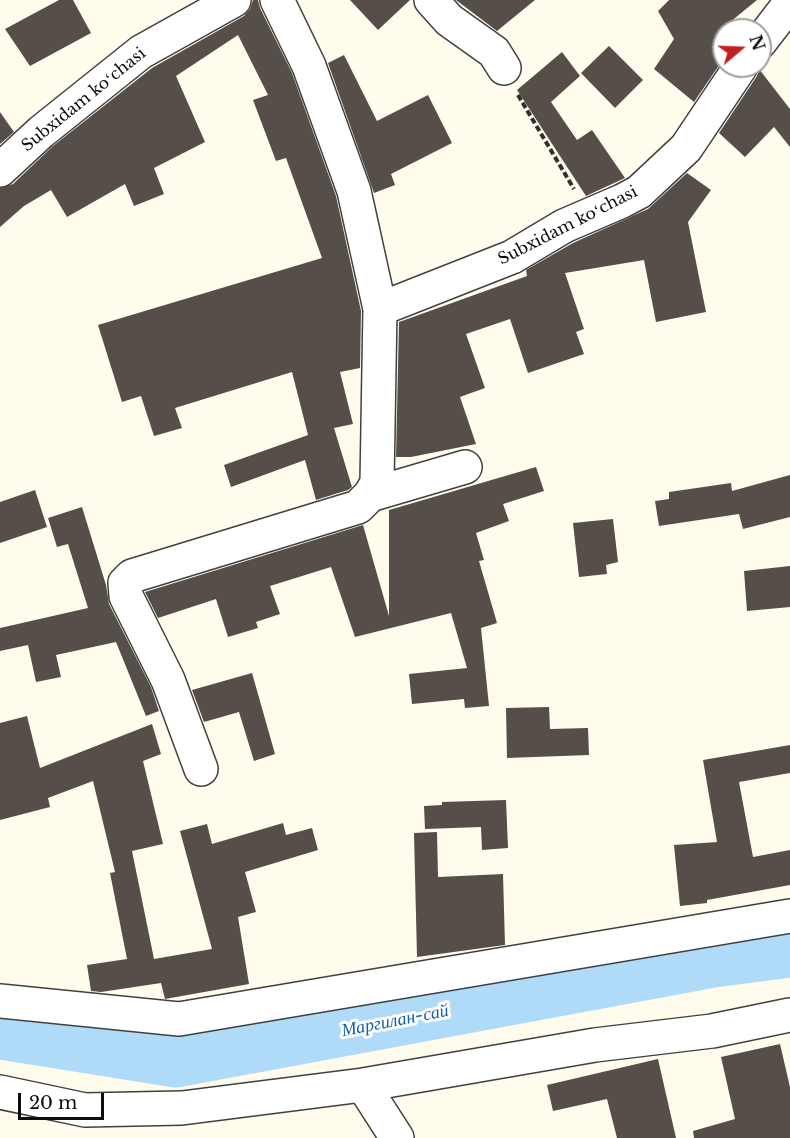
<!DOCTYPE html>
<html>
<head>
<meta charset="utf-8">
<style>
  body { margin:0 }
  #map { position:relative; width:790px; height:1138px; overflow:hidden; background:#fffced; font-family:"Libre Baskerville",serif }
  canvas { display:block }
  .north { position:absolute; left:712px; top:18px; width:60px; height:60px; box-sizing:border-box; background:#fff; border:2px solid #9e9e9e; border-radius:50%; rotate:71deg; font-size:16px; font-weight:700; line-height:24px; text-align:center; color:#0d0d0d }
  .north::after { content:''; display:block; margin:auto; width:21px; height:27px; background:#c21f23; clip-path:polygon(50% 0,100% 100%,50% 72%,0 100%) }
  .scale { position:absolute; left:18px; top:1093px; width:86px; height:27px; box-sizing:border-box; border:3px solid #0d0d0d; border-top:0; padding-left:8px; font-size:18px; line-height:21px; white-space:nowrap; color:#0d0d0d; -webkit-text-stroke:4px #fff; paint-order:stroke }
</style>
</head>
<body>
<div id="map">
<canvas width="790" height="1138"></canvas>
<div class="north">N</div>
<div class="scale">20 m</div>
</div>
<script>
const context = document.querySelector('canvas').getContext('2d');
context.lineJoin = 'round';
function stroke(path, color, width, dash) { context.strokeStyle = color; context.lineWidth = width; context.lineCap = dash ? 'butt' : 'round'; context.setLineDash(dash || []); context.stroke(path); }
function paint(path, color) { context.fillStyle = color; context.fill(path, 'evenodd'); }
function label(font, color, halo, rows, align = 'center') {
  context.font = font + ' "Libre Baskerville",serif'; context.lineWidth = 6; context.setLineDash([]); context.textBaseline = 'middle'; context.strokeStyle = halo; context.fillStyle = color; for (const [text, x, y, turn = 0] of rows) {
    context.save(); context.translate(x, y); context.rotate((+turn || 0) * Math.PI / 180); context.textAlign = isNaN(turn) ? turn : align; if (halo) context.strokeText(text, 0, 0); context.fillText(text, 0, 0); context.restore();
  }
}
const river = new Path2D(`
  M0 1034 176 1062 714 962 790 952`);
const building = new Path2D(`
  M59 0H73L91 33 30 66 5 29Z
  M253 0H258L260 8 292 73 336 196 361 311 360 368 340 372 353 424 334 428 352 487 348 490 316 500 305 460 231 487 224 465 308 435 292 372 175 408 182 428 154 436 141 396 122 402 98 325 322 258 286 158 276 161 253 100 268 95 238 35 176 76 205 142 154 168 164 194 134 206 125 184 67 217 51 190 24 206 0 227V188L13 184 53 146 152 68 244 16 250 9Z
  M350 0H410L378 30Z
  M456 0H535L497 31Z
  M669 0H757L724 27V58L694 102 654 69 674 39 658 11Z
  M609 46 643 80 615 108 581 73Z
  M562 52 580 76 551 102 577 140 592 130 625 178 586 196 517 90Z
  M344 55 377 121 428 95 452 143 391 174 395 185 374 193 328 63Z
  M759 69 790 109V147L774 127 745 157 719 133 757 76Z
  M0 112 14 132 0 144Z
  M687 173 711 190 688 222 706 312 656 322 644 260 565 273 584 329 576 332 584 354 528 373 510 319 466 334 485 388 460 397 476 444 411 457H396L399 322 527 276 526 270 573 243 648 209Z
  M536 467 544 491 503 504 509 521 476 533 484 560 479 561 497 623 481 628 489 706 465 708 464 699 412 704 409 674 467 668 451 613 355 637 331 567 270 586 280 614 256 622 258 628 228 637 216 599 158 618 145 592 363 525 389 616V510Z
  M790 475V517L743 529 739 514 659 526 655 501 669 499V492L731 483 732 491Z
  M35 490 47 527 0 543V502Z
  M82 507 106 585 109 604 151 687 159 711 146 716 116 642 56 655 61 677 36 682 28 645 0 651V628L88 608 68 544 57 547 48 518Z
  M613 519 618 562 606 565 607 574 579 577 573 523Z
  M790 566V607L747 611 744 571Z
  M252 673 275 754 254 761 239 712 204 722 192 690Z
  M549 707 550 729 588 728 589 755 507 758 506 708Z
  M27 716 40 768 152 724 161 754 143 761 163 844 132 851 154 959 212 949 180 831 207 824 212 844 283 823 286 835 312 828 318 850 245 872 256 912 238 917 249 984 165 999 161 983 101 992 91 991 87 965 127 959 110 873 115 872 93 781 48 798 50 807 0 820V723Z
  M790 745V773L739 782 753 857 790 850V885L707 900V903L680 906 674 845 717 842 703 760Z
  M506 800 508 848 482 850 481 827 425 829 424 806 442 805V802Z
  M437 832 438 877 503 874 505 945 417 957 414 833Z
  M780 1044 790 1087V1138H694L693 1131 735 1119 721 1057Z
  M658 1059 676 1138H617L607 1099 553 1111 547 1085Z`);
const path = new Path2D(`
  M518 95 574 189`);
const minor = new Path2D(`
  M431 0 449 20 494 52 504 68
  M760 42 790 3
  M0 170 41 132 141 52 234 0
  M380 309 512 257 564 226 622 201 639 192 686 148 741 66
  M370 495 465 467
  M201 769 168 680 126 596 125 583 132 576 358 507 370 495 377 483 380 309 354 191 309 66 277 0
  M0 1001 179 1019 790 916
  M0 1092 85 1110 182 1108 363 1085
  M397 1138 363 1085 595 1045 712 1031 790 1015`);
const streetNames = [
  ["Subxidam koʻchasi",84,100,-39],
  ["Subxidam koʻchasi",568,226,-27]
];
const waterNames = [
  ["Маргилан-сай",395,1021,-11]
];
stroke(river, '#afdbf9', 51);
paint(building, '#564e49');
stroke(minor, '#404040', 36);
stroke(path, '#2f2f2f', 4, [6, 3]);
stroke(minor, '#fff', 33);
label('16px', '#0d0d0d', '#fff', streetNames);
label('italic 18px', '#1160a3', '#fff', waterNames);
</script>
</body>
</html>
